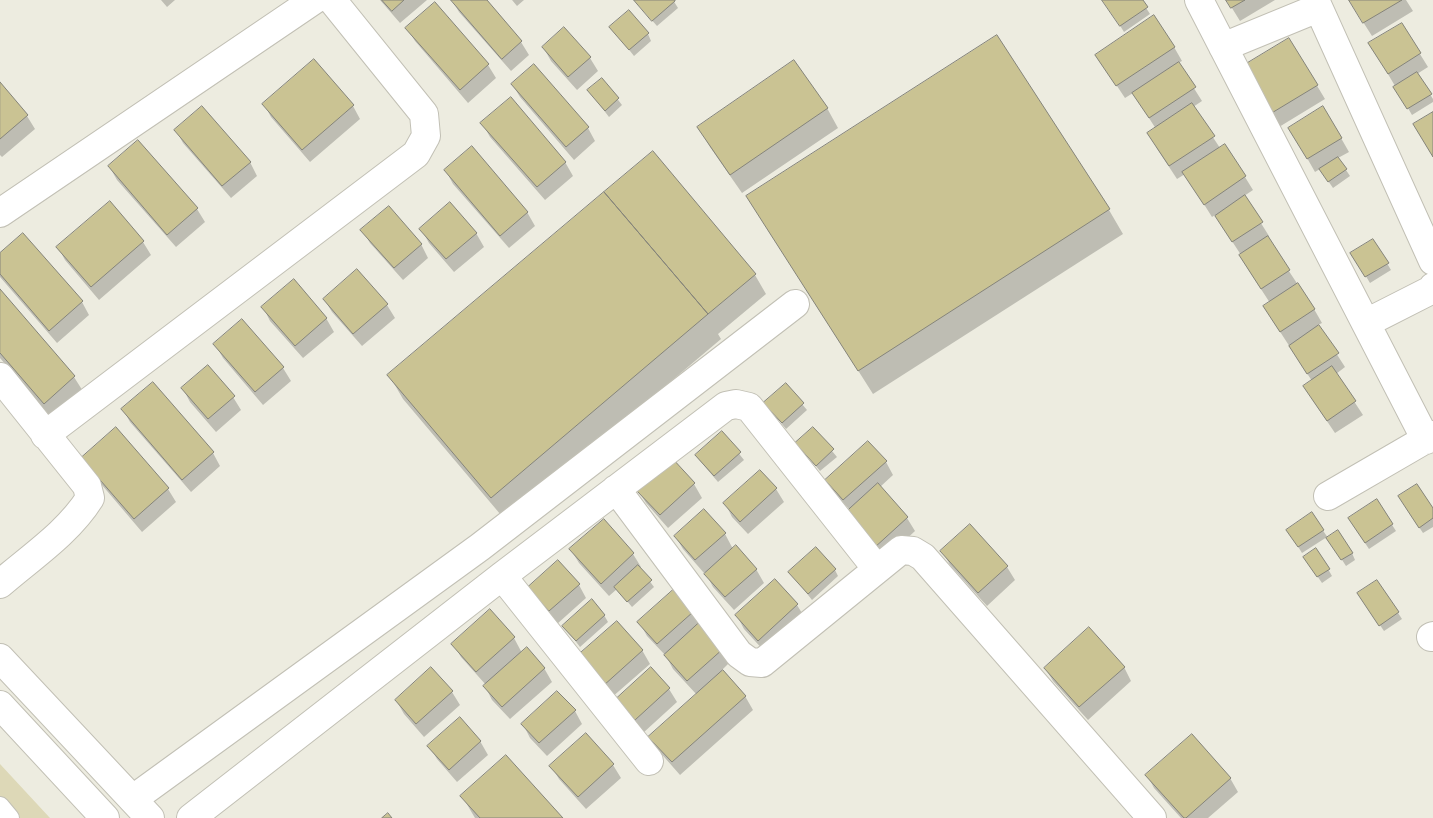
<!DOCTYPE html>
<html>
<head>
<meta charset="utf-8">
<style>
  body { margin:0 }
  canvas { display:block; background:#edece0 }
</style>
</head>
<body>
<canvas width="1433" height="818"></canvas>
<script>
const context = document.querySelector('canvas').getContext('2d');
context.lineJoin = 'round';
function paint(path, color) { context.fillStyle = color; context.fill(path, 'evenodd'); }
function stroke(path, color, width, dash) { context.strokeStyle = color; context.lineWidth = width; context.lineCap = dash ? 'butt' : 'round'; context.setLineDash(dash || []); context.stroke(path); }
const green = new Path2D(`
  M0 764 50 818H0Z`);
const shadow = new Path2D(`
  M161 0H175L167 7Z
  M380 0H427L400 23Z
  M452 0H485L521 42 529 55 511 71 459 12Z
  M512 0H524L517 6Z
  M634 0H673L678 8 657 26Z
  M1104 0H1141L1150 14 1124 32Z
  M1227 0H1275L1240 21Z
  M1349 0H1406L1413 11 1372 36Z
  M435 4 488 65 496 78 468 103 415 41 407 28Z
  M1402 25 1428 67 1417 74 1433 99V102L1412 115 1378 57Z
  M611 27 648 34 651 41 634 56Z
  M564 29 590 58 598 71 577 90 551 61 543 47Z
  M1289 39 1325 99 1279 127 1250 81Z
  M1174 47 1182 61 1178 63 1202 101 1193 107 1220 148 1224 146 1245 177 1253 190 1244 196 1269 236 1267 238 1314 309 1322 323 1318 325 1345 367 1336 374 1363 415 1335 433 1312 399V381L1264 307 1270 303 1248 269 1240 256 1241 255 1215 215 1212 217 1185 174 1177 179 1156 147V129L1133 93 1125 98 1105 68Z
  M602 79 622 105 609 117 589 91Z
  M0 84 27 116 35 129 2 157 0 155Z
  M512 84 588 128 595 141 574 160 520 97Z
  M264 104 353 106 360 119 310 162 271 117Z
  M827 108 838 128 742 193 710 147 699 128Z
  M482 123 565 162 573 176 545 200 490 137Z
  M1290 128 1341 138 1349 152 1338 158 1350 176 1333 188 1320 169 1315 172Z
  M176 130 250 162 257 176 231 198 183 143Z
  M138 142 197 209 205 222 176 247 117 180 109 166Z
  M446 171 527 212 535 226 509 248 453 184Z
  M748 197 1109 210 1123 234 873 394Z
  M109 203 143 242 151 255 99 300 65 260 58 247Z
  M421 229 476 233 484 247 454 272 429 243Z
  M362 230 421 244 428 258 403 280 370 243Z
  M1373 240 1391 270 1370 283 1352 253Z
  M0 254 82 302 89 315 57 343 0 277Z
  M755 275 766 294 718 334 721 339 506 521 403 399 389 375Z
  M0 291 74 377 86 396 56 423 0 358Z
  M324 299 387 305 395 318 362 346 332 312Z
  M263 307 326 318 334 332 303 358 270 321Z
  M242 320 283 368 291 381 263 405 223 358 215 344Z
  M786 385 807 410 786 429 765 403Z
  M183 389 233 397 241 410 216 432 190 402Z
  M123 409 213 453 220 466 191 492 130 422Z
  M813 428 837 457 820 471 797 443Z
  M722 432 744 460 718 482 696 456Z
  M672 459 694 484 702 498 668 528 646 503 638 490Z
  M886 462 893 475 880 487 907 518 915 531 883 561 850 510 834 493 827 480Z
  M90 471 168 489 176 502 142 532Z
  M760 471 776 489 784 502 748 534 732 517 725 503Z
  M1376 500 1396 531 1369 549 1353 525Z
  M1403 503 1433 510V527L1423 533Z
  M1312 514 1328 538 1352 553 1355 560 1346 566 1327 537 1302 553 1292 537Z
  M603 521 633 554 641 567 640 568 654 587 632 607 617 589 609 596 579 563 571 550Z
  M725 534 733 549 756 569 764 583 734 610 713 587 705 572 704 573 683 549 675 536Z
  M942 551 1007 567 1015 580 987 606 950 565Z
  M1309 564 1328 569 1332 576 1322 583Z
  M835 570 838 576 812 600 790 572Z
  M1377 581 1402 619 1384 631 1362 599Z
  M579 585 586 598 557 624 536 601Z
  M797 605 805 618 766 653 744 629 737 616Z
  M489 611 514 638 522 653 544 668 552 682 510 719 492 700 485 686 486 685 461 657 453 644Z
  M692 612 699 625 730 662 722 670 745 696 753 710 680 775 658 750 650 737 697 695 673 669 666 656 647 636 639 622Z
  M604 615 608 622 580 647 564 626Z
  M642 650 650 664 611 698 586 670Z
  M1124 667 1131 681 1088 720 1053 681 1045 668Z
  M431 669 452 692 460 705 424 737 404 714 396 700Z
  M651 669 669 689 677 702 643 733 625 713Z
  M575 711 582 724 547 756 530 738 523 724Z
  M586 735 613 765 621 778 586 809 559 779 551 766Z
  M480 741 488 755 457 782 437 759 429 746Z
  M1147 775 1230 778 1238 792 1208 818H1181L1154 788Z
  M462 796 562 818H475Z`);
const building = new Path2D(`
  M382 0H404L392 11Z
  M451 0H487L522 41 502 59Z
  M634 0H675V1L652 21Z
  M1102 0H1143L1148 7 1120 26Z
  M1226 0H1245L1231 8Z
  M1349 0H1402L1363 23Z
  M435 2 489 64 460 90 405 28Z
  M629 10 649 33 629 50 609 27Z
  M1154 15 1175 47 1116 86 1095 55Z
  M1402 23 1421 53 1388 74 1368 43Z
  M564 27 591 57 568 77 542 47Z
  M997 35 1110 209 858 371 746 196Z
  M1289 38 1318 85 1270 114 1241 67Z
  M314 59 354 105 302 150 262 104Z
  M794 60 828 108 730 175 697 127Z
  M1179 62 1196 87 1149 118 1132 93Z
  M534 64 589 127 566 147 511 84Z
  M1417 72 1432 94 1407 109 1393 87Z
  M602 78 619 98 605 111 587 90Z
  M0 82 28 115 0 139Z
  M511 97 566 162 537 187 480 123Z
  M1192 103 1215 136 1169 166 1147 133Z
  M202 106 251 162 222 186 174 130Z
  M1323 106 1342 138 1307 159 1288 128Z
  M1433 112V157L1413 124Z
  M138 140 198 208 167 235 108 166Z
  M1225 144 1246 176 1204 205 1182 172Z
  M472 146 528 212 500 236 444 170Z
  M653 151 756 274 708 314 604 192Z
  M1338 157 1347 169 1328 182 1319 169Z
  M604 192 708 314 491 498 387 375Z
  M1245 195 1263 222 1232 242 1215 216Z
  M110 201 144 241 91 287 56 247Z
  M450 202 477 233 446 259 419 229Z
  M389 206 422 244 394 268 360 230Z
  M23 233 83 301 49 331 0 274V253Z
  M1268 236 1290 270 1261 289 1239 255Z
  M1373 239 1389 263 1365 277 1350 253Z
  M357 269 388 304 353 334 323 299Z
  M294 279 327 318 295 346 261 307Z
  M1298 283 1315 309 1280 332 1263 306Z
  M0 289 75 376 44 404 0 353Z
  M242 319 284 367 255 392 213 344Z
  M1319 325 1339 353 1307 374 1289 346Z
  M208 365 235 396 208 419 181 388Z
  M1332 366 1356 401 1327 421 1303 386Z
  M153 382 214 452 182 480 121 409Z
  M786 383 804 403 782 423 763 403Z
  M116 427 169 488 134 519 81 458Z
  M813 427 834 449 816 466 795 443Z
  M722 431 741 452 714 476 695 455Z
  M868 441 887 461 843 500 825 480Z
  M672 458 695 483 660 515 636 490Z
  M760 470 777 488 740 522 723 503Z
  M878 483 908 517 874 548 844 514Z
  M1417 484 1433 508V518L1419 528 1398 496Z
  M1377 499 1393 524 1365 543 1348 518Z
  M704 509 726 533 695 560 674 536Z
  M1312 512 1324 530 1298 547 1286 530Z
  M604 519 634 553 601 584 569 549Z
  M970 524 1008 566 978 593 940 551Z
  M1338 530 1353 553 1341 560 1326 538Z
  M736 545 757 569 725 597 704 574Z
  M816 547 836 569 808 594 788 572Z
  M1316 548 1330 569 1317 577 1303 557Z
  M558 560 580 584 549 611 527 588Z
  M638 565 652 580 627 602 614 587Z
  M775 579 798 604 758 641 735 615Z
  M1377 580 1399 612 1379 626 1357 593Z
  M673 590 693 612 657 644 637 622Z
  M592 599 605 615 576 641 562 626Z
  M490 609 515 637 476 672 451 644Z
  M617 621 643 650 603 686 577 656Z
  M700 622 724 648 687 681 664 655Z
  M1089 627 1125 667 1079 707 1044 668Z
  M527 647 545 668 502 707 483 686Z
  M431 667 453 691 416 724 395 700Z
  M651 667 670 688 635 720 616 699Z
  M723 670 746 696 672 762 648 737Z
  M557 691 576 710 539 743 521 724Z
  M460 717 481 741 449 770 427 746Z
  M586 733 614 764 578 797 549 766Z
  M1192 734 1231 778 1186 818H1184L1145 775Z
  M506 755 563 818H480L460 796Z
  M388 813 392 818H382Z`);
const service = new Path2D(`
  M0 806 10 818`);
const minor = new Path2D(`
  M1199 0 1426 440
  M1315 0 1433 261
  M1223 47 1318 8
  M0 213 314 0
  M1366 323 1431 290 1433 287
  M0 377 87 486 90 498C68 533 31 557 0 584
  M45 435 416 154 426 136 424 114 332 0
  M616 489 739 654 750 662 762 663 901 550 913 551 923 557 1152 818
  M1328 496 1433 435
  M502 576 649 761
  M1431 637 1433 636
  M133 799 480 547 795 304
  M191 818 502 576 726 406 736 404 749 407 877 569`);
const trunk = new Path2D(`
  M0 658 150 818
  M0 705 105 818`);
paint(green, '#ddd8b7');
paint(shadow, '#0003');
paint(building, '#cac393');
stroke(building, '#85847a', 1);
stroke(service, '#c2c0b5', 20);
stroke(minor, '#c2c0b5', 30);
stroke(trunk, '#c2c0b5', 30);
stroke(service, '#fff', 18);
stroke(minor, '#fff', 28);
stroke(trunk, '#fff', 28);
</script>
</body>
</html>
